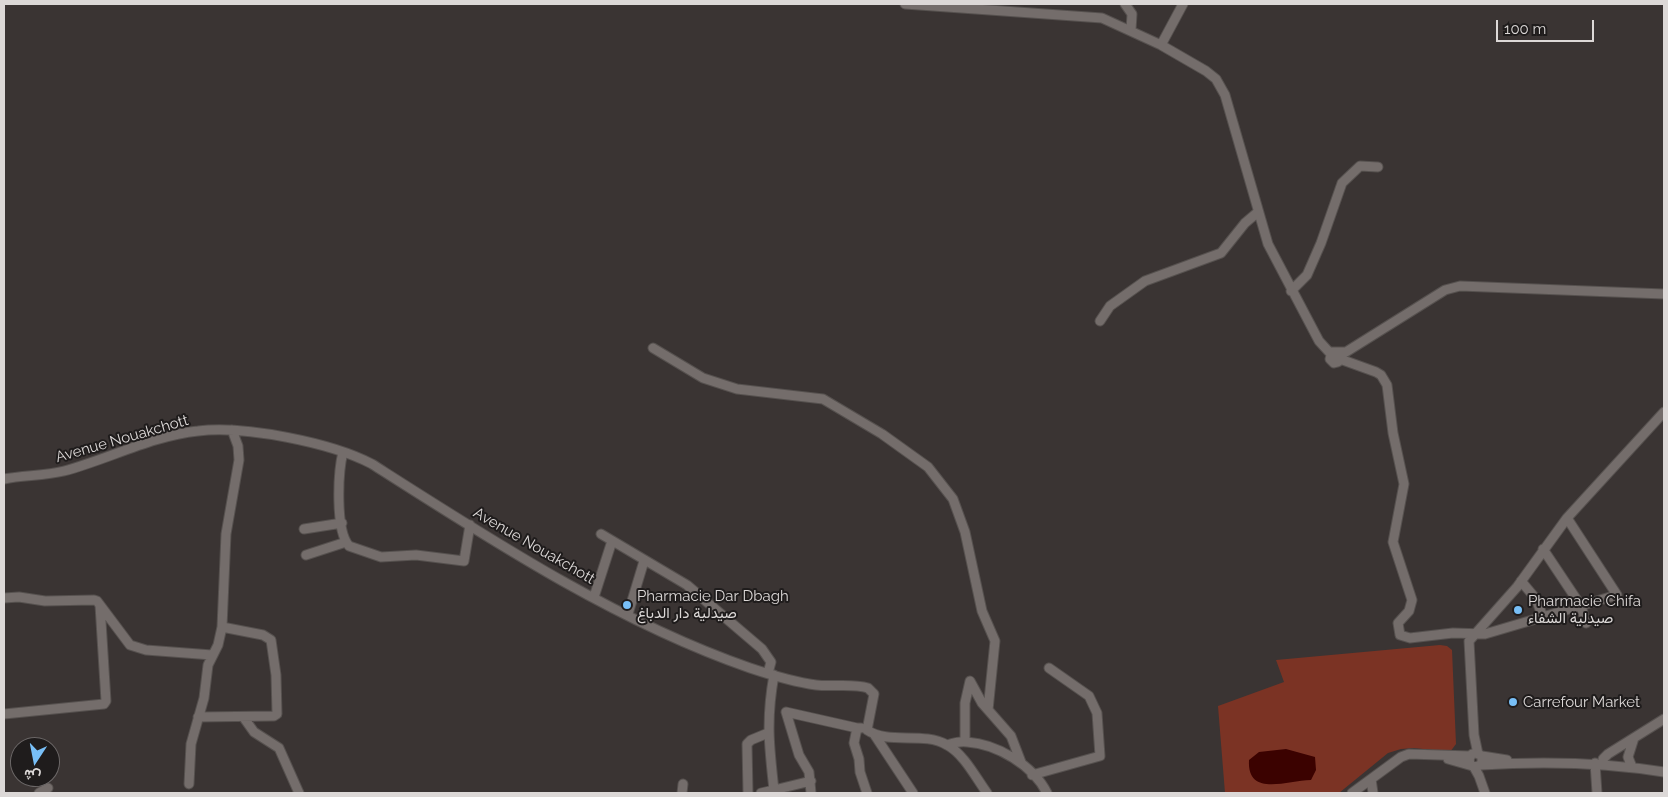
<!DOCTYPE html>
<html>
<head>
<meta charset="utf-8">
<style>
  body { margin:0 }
  #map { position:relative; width:1668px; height:797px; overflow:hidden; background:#3a3433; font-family:Raleway,Vazirmatn,sans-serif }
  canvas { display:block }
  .frame { position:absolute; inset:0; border:5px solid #dcd8d7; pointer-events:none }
  .north { position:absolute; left:10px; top:737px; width:50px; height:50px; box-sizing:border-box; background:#1f1c1c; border:1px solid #6b6767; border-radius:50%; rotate:191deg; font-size:14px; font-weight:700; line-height:20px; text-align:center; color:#dcd8d7 }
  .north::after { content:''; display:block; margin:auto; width:18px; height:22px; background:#78bff7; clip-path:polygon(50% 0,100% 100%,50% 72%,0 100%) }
  .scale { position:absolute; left:1496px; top:20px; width:98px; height:22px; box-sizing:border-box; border:2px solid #dcd8d7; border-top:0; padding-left:6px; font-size:15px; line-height:18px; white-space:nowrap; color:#dcd8d7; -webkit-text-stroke:4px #1f1c1c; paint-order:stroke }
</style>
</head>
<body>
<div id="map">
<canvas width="1668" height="797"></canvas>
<div class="frame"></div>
<div class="north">ش</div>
<div class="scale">100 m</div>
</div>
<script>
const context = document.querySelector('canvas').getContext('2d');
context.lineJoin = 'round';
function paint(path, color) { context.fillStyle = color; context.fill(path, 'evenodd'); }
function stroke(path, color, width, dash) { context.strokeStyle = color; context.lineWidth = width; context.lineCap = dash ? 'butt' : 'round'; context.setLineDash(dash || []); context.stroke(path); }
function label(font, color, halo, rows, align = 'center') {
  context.font = font + ' Raleway,Vazirmatn,sans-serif'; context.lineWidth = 4; context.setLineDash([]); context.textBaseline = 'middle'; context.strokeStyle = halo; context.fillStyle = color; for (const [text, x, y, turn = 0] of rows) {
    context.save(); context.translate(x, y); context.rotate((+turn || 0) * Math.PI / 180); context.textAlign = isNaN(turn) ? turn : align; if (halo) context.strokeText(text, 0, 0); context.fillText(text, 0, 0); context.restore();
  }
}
const green = new Path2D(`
  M1440 645 1447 646 1452 650 1456 744 1450 752 1414 748 1401 749 1388 753 1339 793H1225L1218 706 1284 682 1276 660Z`);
const water = new Path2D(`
  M1286 749 1315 757 1316 770 1311 780C1285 781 1247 797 1249 760L1259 752Z`);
const minor = new Path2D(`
  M905 4 1102 18 1161 45 1206 71 1216 79 1225 95 1268 244 1319 341 1330 353
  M1125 4 1132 14 1131 30
  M1161 45 1183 4
  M1291 291 1307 275 1321 243 1342 183 1360 166 1378 167
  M1100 321 1110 306 1145 281 1221 253 1245 223 1258 212
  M653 348 703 378 737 389 823 399 882 434 928 467 953 499 965 532 982 611 995 641 988 710
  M1340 354 1338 362 1334 363 1330 359 1332 352H1346L1445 290 1460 286 1664 294
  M1340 359 1376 372 1381 375 1387 385 1393 433 1404 484 1393 542 1412 600 1409 611 1398 623 1400 635 1410 638 1453 633 1485 634 1617 595 1567 518
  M343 452C338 472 335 530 349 546L381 557 416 555 464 561 470 525
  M4 479C24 475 44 476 64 471 109 459 151 436 198 431 244 425 332 443 372 464 491 540 617 622 750 668 771 675 794 682 816 685 833 687 852 683 868 688L874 694 867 730C889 745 923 731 947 745 964 754 976 778 987 793
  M304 529 342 523
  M601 534 687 585 762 649 771 662 768 673
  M1543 549 1581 606 1586 623
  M306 555 346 542
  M1521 581 1536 599 1543 617
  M594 597 612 541
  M4 598 19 597 45 601 94 600 97 601 130 645 146 650 212 655
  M628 614 644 561
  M774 675C766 719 769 746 774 790L811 781
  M4 714 104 704 106 701 100 605
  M198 717 274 716 277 714 276 675 271 640 263 635 222 627
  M244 718 254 732 279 748 299 793
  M861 728H857L854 743 859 759 860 772 867 793
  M874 734 913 793
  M965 741V703L970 681 982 703 1011 736 1021 762
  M947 745C953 743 960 741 967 742 997 744 1033 765 1047 793
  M1478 754 1474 735 1469 641 1517 587 1567 518 1664 412
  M1482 756 1507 760
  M1448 759 1476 767 1482 764V756L1476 753 1472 754 1469 759 1470 764
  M1595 763 1597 793
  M1603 763V759L1608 754 1664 719
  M1481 765C1543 761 1602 762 1664 772
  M1474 767 1479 776 1485 793
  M1632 767 1628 757 1634 738
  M1032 775 1100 756 1097 713 1089 696 1049 668
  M1371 779 1373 793
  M189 784 191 744 204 698 208 665 218 645 222 627 226 534 239 460 238 446 232 430
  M39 793 48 788
  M682 793 683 784
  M748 793 747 744 751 740 768 733
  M761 793 774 790
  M811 793 809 772 799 755 786 712 857 728
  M1352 793 1401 757 1409 754 1470 756`);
const markers = [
  [627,605,5,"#78bff7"],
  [1518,610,5,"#78bff7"],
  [1513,702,5,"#78bff7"]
];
const streetNames = [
  ["Avenue Nouakchott",122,439,-16],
  ["Avenue Nouakchott",534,546,30]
];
const poiNames = [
  ["Pharmacie Dar Dbagh",637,596],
  ["صيدلية دار الدباغ",637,613],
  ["Pharmacie Chifa",1528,601],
  ["صيدلية الشفاء",1528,618],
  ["Carrefour Market",1523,702]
];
paint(green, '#7b3324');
paint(water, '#3b0200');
stroke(minor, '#56514f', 11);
stroke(minor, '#746d6b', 9);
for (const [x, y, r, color] of markers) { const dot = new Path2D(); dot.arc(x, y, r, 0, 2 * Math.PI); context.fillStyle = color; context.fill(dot); stroke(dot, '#1f1c1c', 2); }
label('15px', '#dcd8d7', '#1f1c1c', streetNames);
label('15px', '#dcd8d7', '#1f1c1c', poiNames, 'left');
</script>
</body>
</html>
